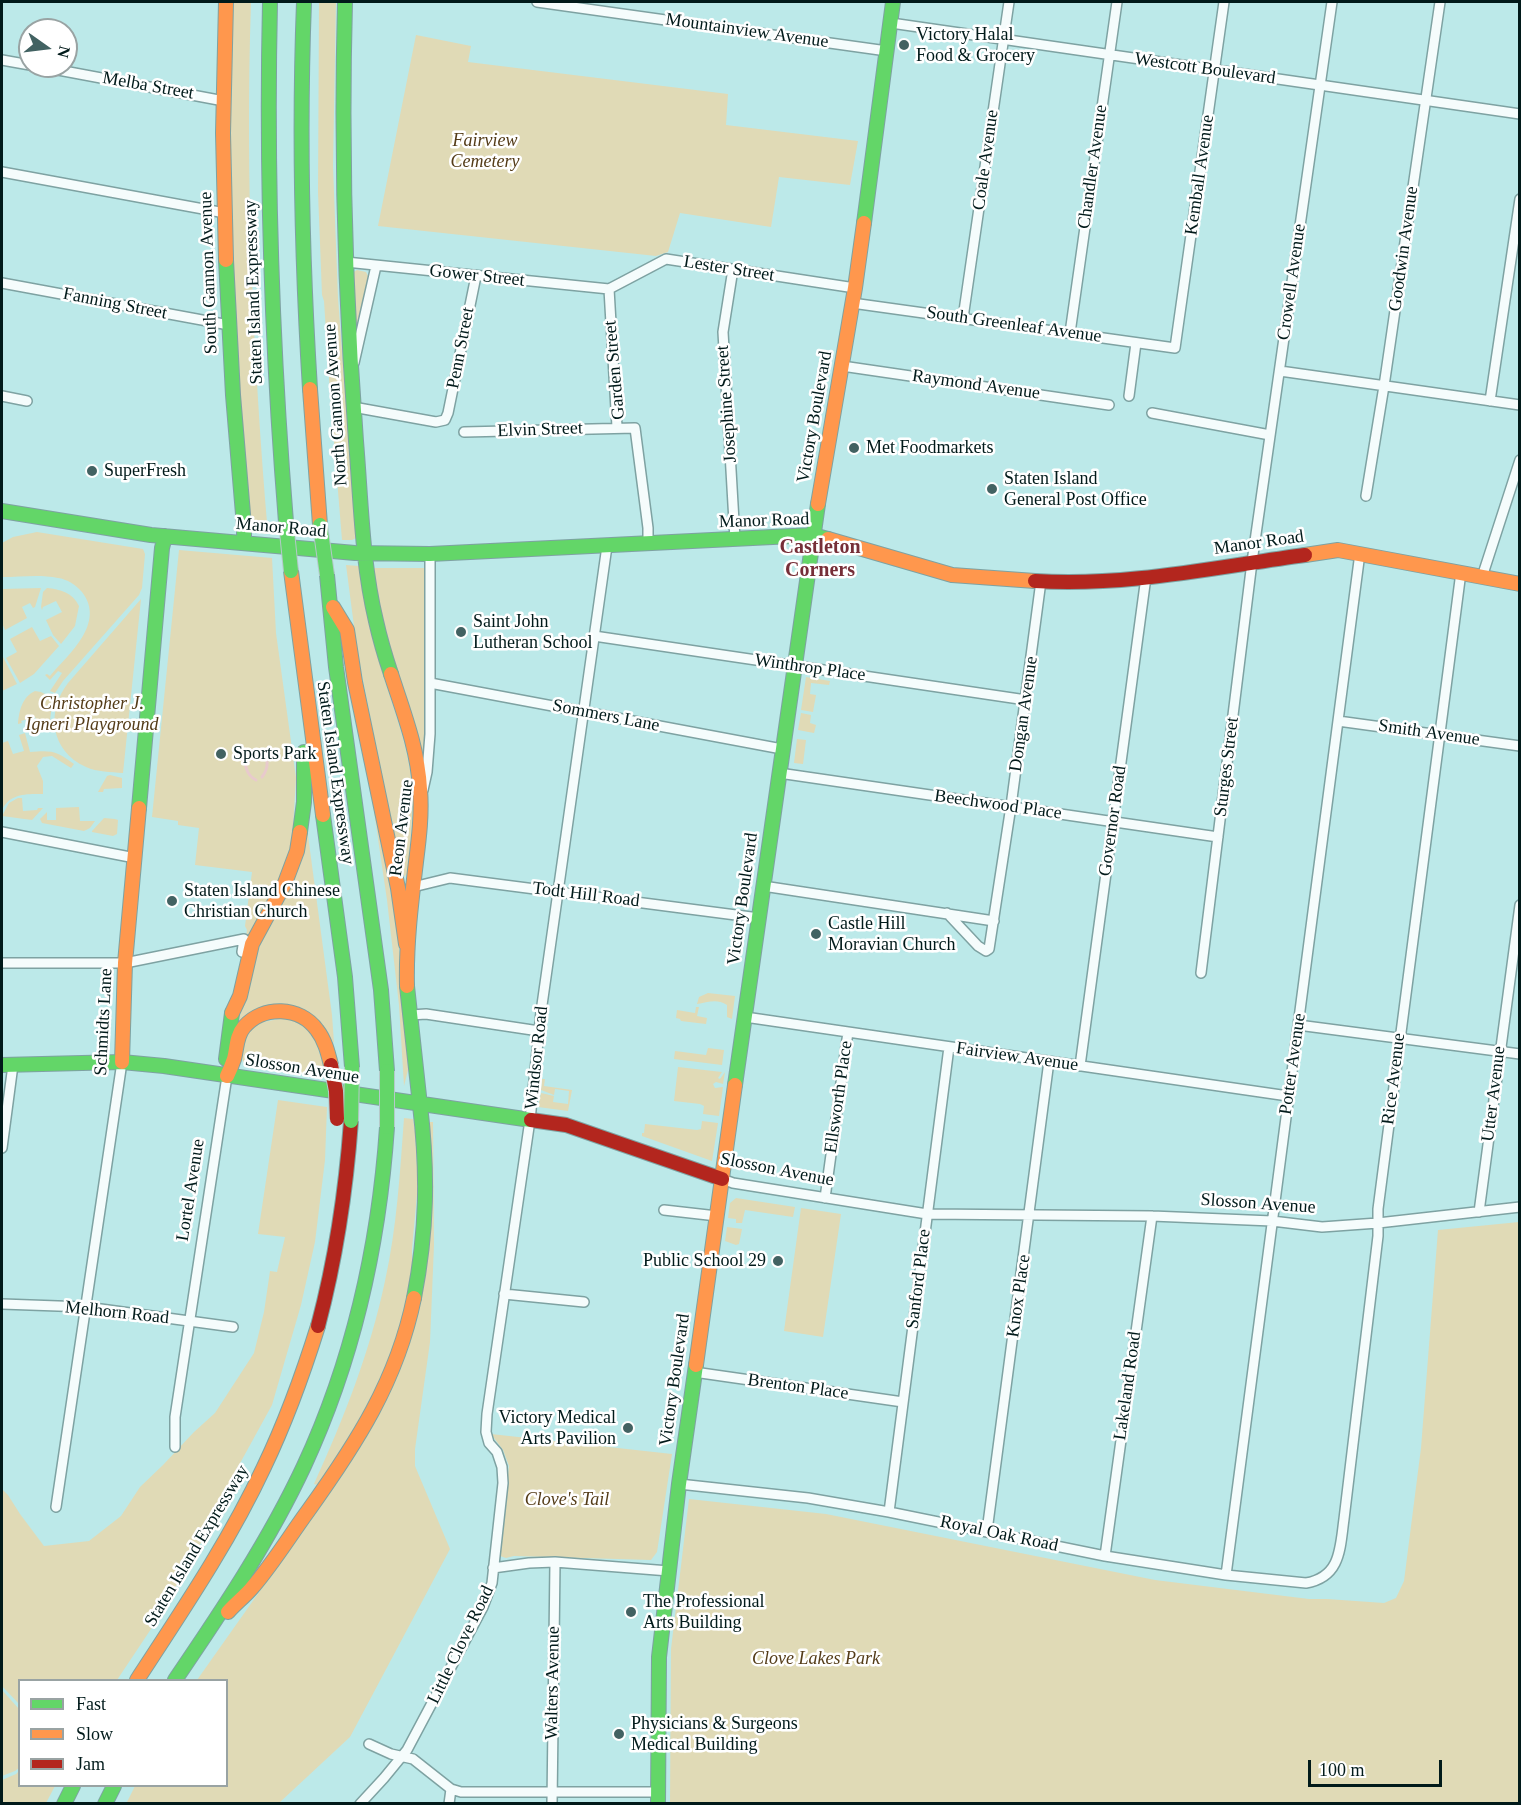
<!DOCTYPE html>
<html>
<head>
<meta charset="utf-8">
<style>
  body { margin:0 }
  #map { position:relative; width:1521px; height:1805px; overflow:hidden; background:#bce9e9; font-family:"Times New Roman",serif }
  canvas { display:block }
  .frame { position:absolute; inset:0; border:3px solid #011a1a; pointer-events:none }
  .legend { position:absolute; left:18px; top:1679px; width:210px; height:108px; box-sizing:border-box; background:#fff; border:2px solid #99a3a3; margin:0; padding:8px 10px; list-style:none; font-size:18px; color:#011a1a }
  .legend li { display:flex; align-items:center; gap:12px; height:30px }
  .legend b { width:30px; border:2px solid #99a3a3 }
  .north { position:absolute; left:18px; top:18px; width:60px; height:60px; box-sizing:border-box; background:#fff; border:2px solid #99a3a3; border-radius:50%; rotate:104deg; font-size:16px; font-weight:700; line-height:24px; text-align:center; color:#011a1a }
  .north::after { content:''; display:block; margin:auto; width:21px; height:27px; background:#426262; clip-path:polygon(50% 0,100% 100%,50% 72%,0 100%) }
  .scale { position:absolute; left:1308px; top:1760px; width:134px; height:27px; box-sizing:border-box; border:3px solid #011a1a; border-top:0; padding-left:8px; font-size:18px; line-height:21px; white-space:nowrap; color:#011a1a; -webkit-text-stroke:4px #fff; paint-order:stroke }
</style>
</head>
<body>
<div id="map">
<canvas width="1521" height="1805"></canvas>
<div class="frame"></div>
<ul class="legend">
<li><b style="height:8px;background:#63d668"></b>Fast</li>
<li><b style="height:8px;background:#ff974d"></b>Slow</li>
<li><b style="height:8px;background:#b3261e"></b>Jam</li>
</ul>
<div class="north">N</div>
<div class="scale">100 m</div>
</div>
<script>
const context = document.querySelector('canvas').getContext('2d');
context.lineJoin = 'round';
function paint(path, color) { context.fillStyle = color; context.fill(path, 'evenodd'); }
function stroke(path, color, width, dash) { context.strokeStyle = color; context.lineWidth = width; context.lineCap = dash ? 'butt' : 'round'; context.setLineDash(dash || []); context.stroke(path); }
function label(font, color, halo, rows, align = 'center') {
  context.font = font + ' "Times New Roman",serif'; context.lineWidth = 5; context.setLineDash([]); context.textBaseline = 'middle'; context.strokeStyle = halo; context.fillStyle = color; for (const [text, x, y, turn = 0] of rows) {
    context.save(); context.translate(x, y); context.rotate((+turn || 0) * Math.PI / 180); context.textAlign = isNaN(turn) ? turn : align; if (halo) context.strokeText(text, 0, 0); context.fillText(text, 0, 0); context.restore();
  }
}
const green = new Path2D(`
  M232 2H251C245 179 253 357 268 534L254 532 249 529 235 329 230 144Z
  M319 2H336L333 166 338 298 356 538 352 540H342L330 393 324 301 322 295 318 192Z
  M416 35 471 46 468 62 728 94 726 125 858 141 850 185 779 177 771 227 680 213 668 252 656 256 378 226Z
  M357 270 366 272 368 276 356 338 352 273Z
  M37 532 143 549 145 554 142 588 139 595 63 681 55 693 50 691 62 673 58 671 50 680 45 675 47 674 50 676C69 654 106 623 82 592 76 585 67 579 58 578 40 574 20 577 2 577V543L13 537Z
  M179 550 272 558 276 633 296 778 292 844 238 989 247 930 245 926 252 872 195 865 199 828 178 825V821L152 817Z
  M346 565 359 566C363 600 370 633 380 665 392 705 408 744 412 785 414 815 410 844 408 873L404 877 392 828 395 827 390 817 357 649Z
  M374 568H425L427 740 424 761H421L379 609Z
  M41 588 35 607 33 608 30 603 22 607 27 618 5 630 2 623V589Z
  M47 588C60 589 73 593 79 606L75 626 61 644 53 635 46 620 62 612 56 601 43 607 42 610 41 607 43 592Z
  M141 599 123 773C111 772 97 772 86 767 50 751 46 711 68 683Z
  M32 627 40 641 51 636 59 646 34 674 20 683 6 658 17 652 10 639Z
  M2 655 17 684 2 691Z
  M806 677 830 681 829 685 811 683 810 694 816 695 813 712 801 710Z
  M35 691 41 692 53 698 50 720 38 724 35 717 21 721 22 723 18 724C19 711 22 697 35 691Z
  M801 713 811 715 810 723 816 725 814 733 798 730Z
  M25 733 30 752C52 750 57 751 74 764L71 768 52 756 43 757 37 766 43 781V794C27 794 10 793 2 810V743L8 741 13 754 24 751 19 735Z
  M797 739 806 740 803 764 794 763Z
  M368 771 398 933 408 1070 404 1086 399 1005 387 900Z
  M110 775 122 778V788L104 789 103 792H98L107 776Z
  M18 798H22L23 811 37 810 38 808H43L32 820 2 816 9 803Z
  M79 807 80 821H95L90 828 84 831 42 823 40 819 47 812V820H56V808Z
  M104 818 115 819 118 820 117 834 113 836 92 832V831Z
  M307 828 332 1015 334 1043 308 1014 234 1027 240 1015 258 939Z
  M708 993 735 996 732 1019 727 1017V1005C716 998 707 1003 697 1004L699 997Z
  M696 1007H699L697 1016 707 1018 706 1024 681 1021 680 1019 676 1018 677 1010 695 1013Z
  M266 1019H292L313 1033 327 1077 253 1066 247 1063H244L241 1057 245 1034Z
  M708 1048 724 1050 722 1065 674 1059 675 1051 706 1055Z
  M678 1067 722 1072 718 1078 720 1079 725 1072 723 1084 716 1082 713 1084 715 1088 723 1087 719 1116 703 1114 704 1106 700 1104 674 1101Z
  M542 1079H545L544 1086 572 1090 568 1111 538 1107 541 1093 554 1096 553 1102 568 1104 569 1091 555 1089 554 1095 541 1090Z
  M278 1100 327 1107 325 1160 315 1242 301 1305 272 1405 233 1476 221 1508 155 1623 117 1680H20L19 1704 2 1686V1489L8 1495 20 1514 44 1546 89 1541 121 1516 140 1487 163 1465 194 1432 215 1413 254 1353 264 1312 270 1271 277 1272 285 1237 258 1234Z
  M404 1118 413 1119 415 1132 418 1183 412 1249V1285L384 1378 321 1486 314 1484C344 1418 370 1352 385 1281 397 1227 400 1172 404 1118Z
  M702 1121 718 1123 712 1161 642 1136V1133H644L645 1124 697 1130 701 1129Z
  M430 1122H433L434 1245 430 1342 415 1449V1466L450 1549 350 1737 279 1803 126 1804 135 1786H226V1680H197L332 1489 410 1342Z
  M736 1198 795 1207 793 1217 745 1210 742 1223H736V1219L728 1218 730 1203Z
  M801 1208 841 1214 823 1337 784 1331Z
  M1519 1222V1803H670L671 1649 689 1499 826 1514 1155 1580 1309 1599H1327L1384 1603 1396 1598 1404 1581 1421 1448 1438 1230Z
  M727 1227 742 1229 739 1244 736 1245 725 1241Z
  M491 1434 672 1454 657 1552 651 1560 514 1556 506 1558 500 1556 499 1552 509 1466 503 1450Z
  M2 1690 19 1709 20 1767 15 1771 2 1776Z
  M19 1771 20 1786H55L46 1803H2V1780L16 1774Z`);
const stream = new Path2D(`
  M261 750C269 758 269 768 262 777
  M246 754C244 764 246 775 256 780`);
const street = new Path2D(`
  M537 2 887 51
  M891 23 1520 114
  M2 60 30 65
  M37 66 224 101
  M2 172 225 213
  M346 262 609 289
  M733 269 723 332 735 539
  M2 283 229 325
  M609 289 666 259 855 288
  M609 289 617 427
  M852 303 1175 348 1224 2
  M963 318 1009 2
  M1070 333 1117 2
  M354 363 376 266
  M842 366 1109 405
  M1280 371 1520 405
  M2 396 27 401
  M1129 396 1136 343
  M1490 401 1520 199
  M353 407 436 422 445 420 448 413 476 276
  M1152 413 1270 435
  M464 432 635 428 648 528V544
  M1366 496 1384 386 1440 2
  M1482 577 1520 460
  M594 636 1026 700
  M430 683 782 749
  M1338 721 1520 746
  M779 773 1218 837
  M423 790 427 772 430 734V554
  M2 832 135 858
  M763 886 994 921
  M413 887 450 878 759 918
  M947 913 978 946 986 951 989 949 1011 806 1041 581
  M2 963H125L244 939 242 952
  M1201 973 1252 562 1332 2
  M411 1015 426 1014 539 1031
  M745 1017 1288 1096
  M1298 1025 1520 1054
  M1080 1066 1146 577
  M2 1148 13 1065
  M722 1179 733 1183 927 1214 1152 1216 1272 1221 1322 1227 1378 1223 1520 1207
  M825 1198 848 1032
  M664 1210 717 1216
  M1479 1212 1520 905
  M504 1294 584 1302
  M2 1304 86 1307 233 1327
  M694 1372 903 1402
  M175 1447V1417L227 1076
  M679 1484 808 1498 889 1512 1105 1556 1226 1575 1306 1583C1341 1577 1340 1548 1344 1519L1378 1236V1209L1461 572
  M56 1507 122 1062
  M889 1512 949 1047
  M987 1531 1049 1061
  M1105 1556 1152 1216
  M493 1568 529 1563 555 1562 669 1571
  M1226 1575 1360 553
  M369 1744 391 1754 413 1759 451 1789 461 1792H658
  M360 1804 384 1778 407 1750 483 1607 492 1583 503 1483 502 1467 497 1452 489 1443 486 1432 487 1414 530 1120 541 1012 607 546
  M449 1804 451 1789
  M552 1804 555 1562`);
const fast = new Path2D(`
  M270 2C266 176 272 349 286 522
  M304 2C299 131 302 261 310 389
  M345 2C341 149 345 295 356 441 361 501 362 563 376 621 380 639 385 656 391 674
  M864 223 893 2
  M226 260 233 395 244 526V543
  M2 511 151 535 355 553 430 554 813 535 828 539
  M327 575 336 667 381 990 387 1071
  M139 808 162 548 165 536
  M323 815 345 977 352 1067
  M300 832 304 802V752
  M407 986 420 1105
  M226 1059 232 1013
  M2 1065 122 1062 164 1066 531 1120
  M735 1085 818 504
  M414 1298C427 1231 428 1173 420 1105
  M175 1680C222 1611 269 1541 304 1466 354 1358 379 1245 387 1127
  M64 1804 73 1786
  M105 1804 114 1786
  M658 1804 659 1657 679 1484 696 1365`);
const slow = new Path2D(`
  M226 260 223 133 226 2
  M310 389 320 525
  M818 504 855 288 864 223
  M828 539 952 575 1035 581
  M1305 555 1338 550 1520 584
  M291 571 323 815
  M333 607 347 630 355 682 398 888 406 944
  M391 674C403 711 418 749 420 789 422 814 419 838 416 862 411 904 406 944 407 986
  M232 1013 240 996 252 944 285 883 297 851 300 832
  M122 1062 125 963 139 808
  M227 1076C230 1070 232 1065 234 1059 237 1048 236 1036 244 1027 263 1005 300 1006 317 1030 325 1040 328 1053 331 1065
  M696 1365 735 1085
  M228 1612C235 1604 244 1597 251 1589 272 1565 289 1537 308 1511 356 1444 397 1381 414 1298
  M137 1680C182 1611 229 1542 264 1467 286 1421 303 1374 318 1326`);
const jam = new Path2D(`
  M1035 581C1125 587 1216 567 1305 555
  M531 1120 566 1125 722 1179
  M318 1326C336 1258 346 1191 351 1121`);
const fastBridge = new Path2D(`
  M286 522 291 571
  M320 525 327 575
  M387 1071V1127
  M351 1121 352 1067`);
const jamBridge = new Path2D(`
  M331 1065 336 1091 337 1119`);
const markers = [
  [904,45,6,"#426262"],
  [854,448,6,"#426262"],
  [92,471,6,"#426262"],
  [992,489,6,"#426262"],
  [461,632,6,"#426262"],
  [221,754,6,"#426262"],
  [172,901,6,"#426262"],
  [816,934,6,"#426262"],
  [778,1261,6,"#426262"],
  [628,1428,6,"#426262"],
  [631,1612,6,"#426262"],
  [619,1734,6,"#426262"]
];
const streetNames = [
  ["Mountainview Avenue",747,31,8],
  ["Westcott Boulevard",1205,69,8],
  ["Melba Street",148,86,10],
  ["Coale Avenue",986,160,-82],
  ["Chandler Avenue",1093,167,-82],
  ["Kemball Avenue",1200,175,-82],
  ["Goodwin Avenue",1404,249,-82],
  ["Lester Street",729,269,9],
  ["South Gannon Avenue",209,273,-92],
  ["Gower Street",477,276,6],
  ["Crowell Avenue",1292,282,-82],
  ["Staten Island Expressway",254,292,-92],
  ["Fanning Street",115,304,11],
  ["South Greenleaf Avenue",1014,325,8],
  ["Penn Street",461,348,-79],
  ["Garden Street",615,370,-95],
  ["Raymond Avenue",976,385,8],
  ["Josephine Street",727,404,-94],
  ["North Gannon Avenue",336,405,-94],
  ["Victory Boulevard",815,417,-80],
  ["Elvin Street",540,430,-2],
  ["Manor Road",764,521,-2],
  ["Manor Road",281,528,5],
  ["Manor Road",1259,543,-8],
  ["Winthrop Place",810,668,8],
  ["Dongan Avenue",1024,714,-82],
  ["Sommers Lane",606,716,11],
  ["Smith Avenue",1429,733,8],
  ["Sturges Street",1227,767,-83],
  ["Staten Island Expressway",335,773,82],
  ["Beechwood Place",998,805,8],
  ["Governor Road",1113,821,-82],
  ["Reon Avenue",402,828,-83],
  ["Todt Hill Road",586,895,7],
  ["Victory Boulevard",743,899,-82],
  ["Schmidts Lane",104,1022,-87],
  ["Fairview Avenue",1017,1057,8],
  ["Windsor Road",537,1058,-84],
  ["Potter Avenue",1293,1064,-82],
  ["Slosson Avenue",302,1069,9],
  ["Rice Avenue",1394,1079,-83],
  ["Utter Avenue",1494,1094,-83],
  ["Ellsworth Place",839,1097,-82],
  ["Slosson Avenue",777,1170,11],
  ["Lortel Avenue",191,1190,-81],
  ["Slosson Avenue",1258,1204,4],
  ["Sanford Place",919,1279,-83],
  ["Knox Place",1019,1296,-82],
  ["Melhorn Road",117,1313,6],
  ["Victory Boulevard",675,1380,-82],
  ["Lakeland Road",1128,1386,-82],
  ["Brenton Place",798,1387,8],
  ["Royal Oak Road",999,1534,12],
  ["Staten Island Expressway",197,1546,-59],
  ["Little Clove Road",461,1645,-64],
  ["Walters Avenue",553,1683,-89]
];
const poiNames = [
  ["Victory Halal",916,35],
  ["Food & Grocery",916,56],
  ["Met Foodmarkets",866,448],
  ["SuperFresh",104,471],
  ["Staten Island",1004,479],
  ["General Post Office",1004,500],
  ["Saint John",473,622],
  ["Lutheran School",473,643],
  ["Sports Park",233,754],
  ["Staten Island Chinese",184,891],
  ["Christian Church",184,912],
  ["Castle Hill",828,924],
  ["Moravian Church",828,945],
  ["Public School 29",766,1261,"right"],
  ["Victory Medical",616,1418,"right"],
  ["Arts Pavilion",616,1439,"right"],
  ["The Professional",643,1602],
  ["Arts Building",643,1623],
  ["Physicians & Surgeons",631,1724],
  ["Medical Building",631,1745]
];
const parkNames = [
  ["Fairview",485,141],
  ["Cemetery",485,162],
  ["Christopher J.",92,704],
  ["Igneri Playground",92,725],
  ["Clove's Tail",567,1500],
  ["Clove Lakes Park",816,1659]
];
const neighbourhoodNames = [
  ["Castleton",820,548],
  ["Corners",820,571]
];
paint(green, '#e0dab6');
stroke(stream, '#e8cacc', 3);
stroke(street, '#7ea2a2', 12);
stroke(fast, '#7ea2a2', 16);
stroke(slow, '#7ea2a2', 16);
stroke(jam, '#7ea2a2', 16);
stroke(street, '#f5fcfc', 9);
stroke(fast, '#63d668', 14);
stroke(slow, '#ff974d', 14);
stroke(jam, '#b3261e', 14);
stroke(fastBridge, '#b4c9c9', 16, []);
stroke(jamBridge, '#b4c9c9', 16, []);
stroke(fastBridge, '#63d668', 14);
stroke(jamBridge, '#b3261e', 14);
for (const [x, y, r, color] of markers) { const dot = new Path2D(); dot.arc(x, y, r, 0, 2 * Math.PI); context.fillStyle = color; context.fill(dot); stroke(dot, '#fff', 2); }
label('18px', '#011a1a', '#fff', streetNames);
label('18px', '#011a1a', '#fff', poiNames, 'left');
label('italic 18px', '#543c18', '#fff', parkNames);
label('bold 20px', '#762f38', '#fff', neighbourhoodNames);
</script>
</body>
</html>
